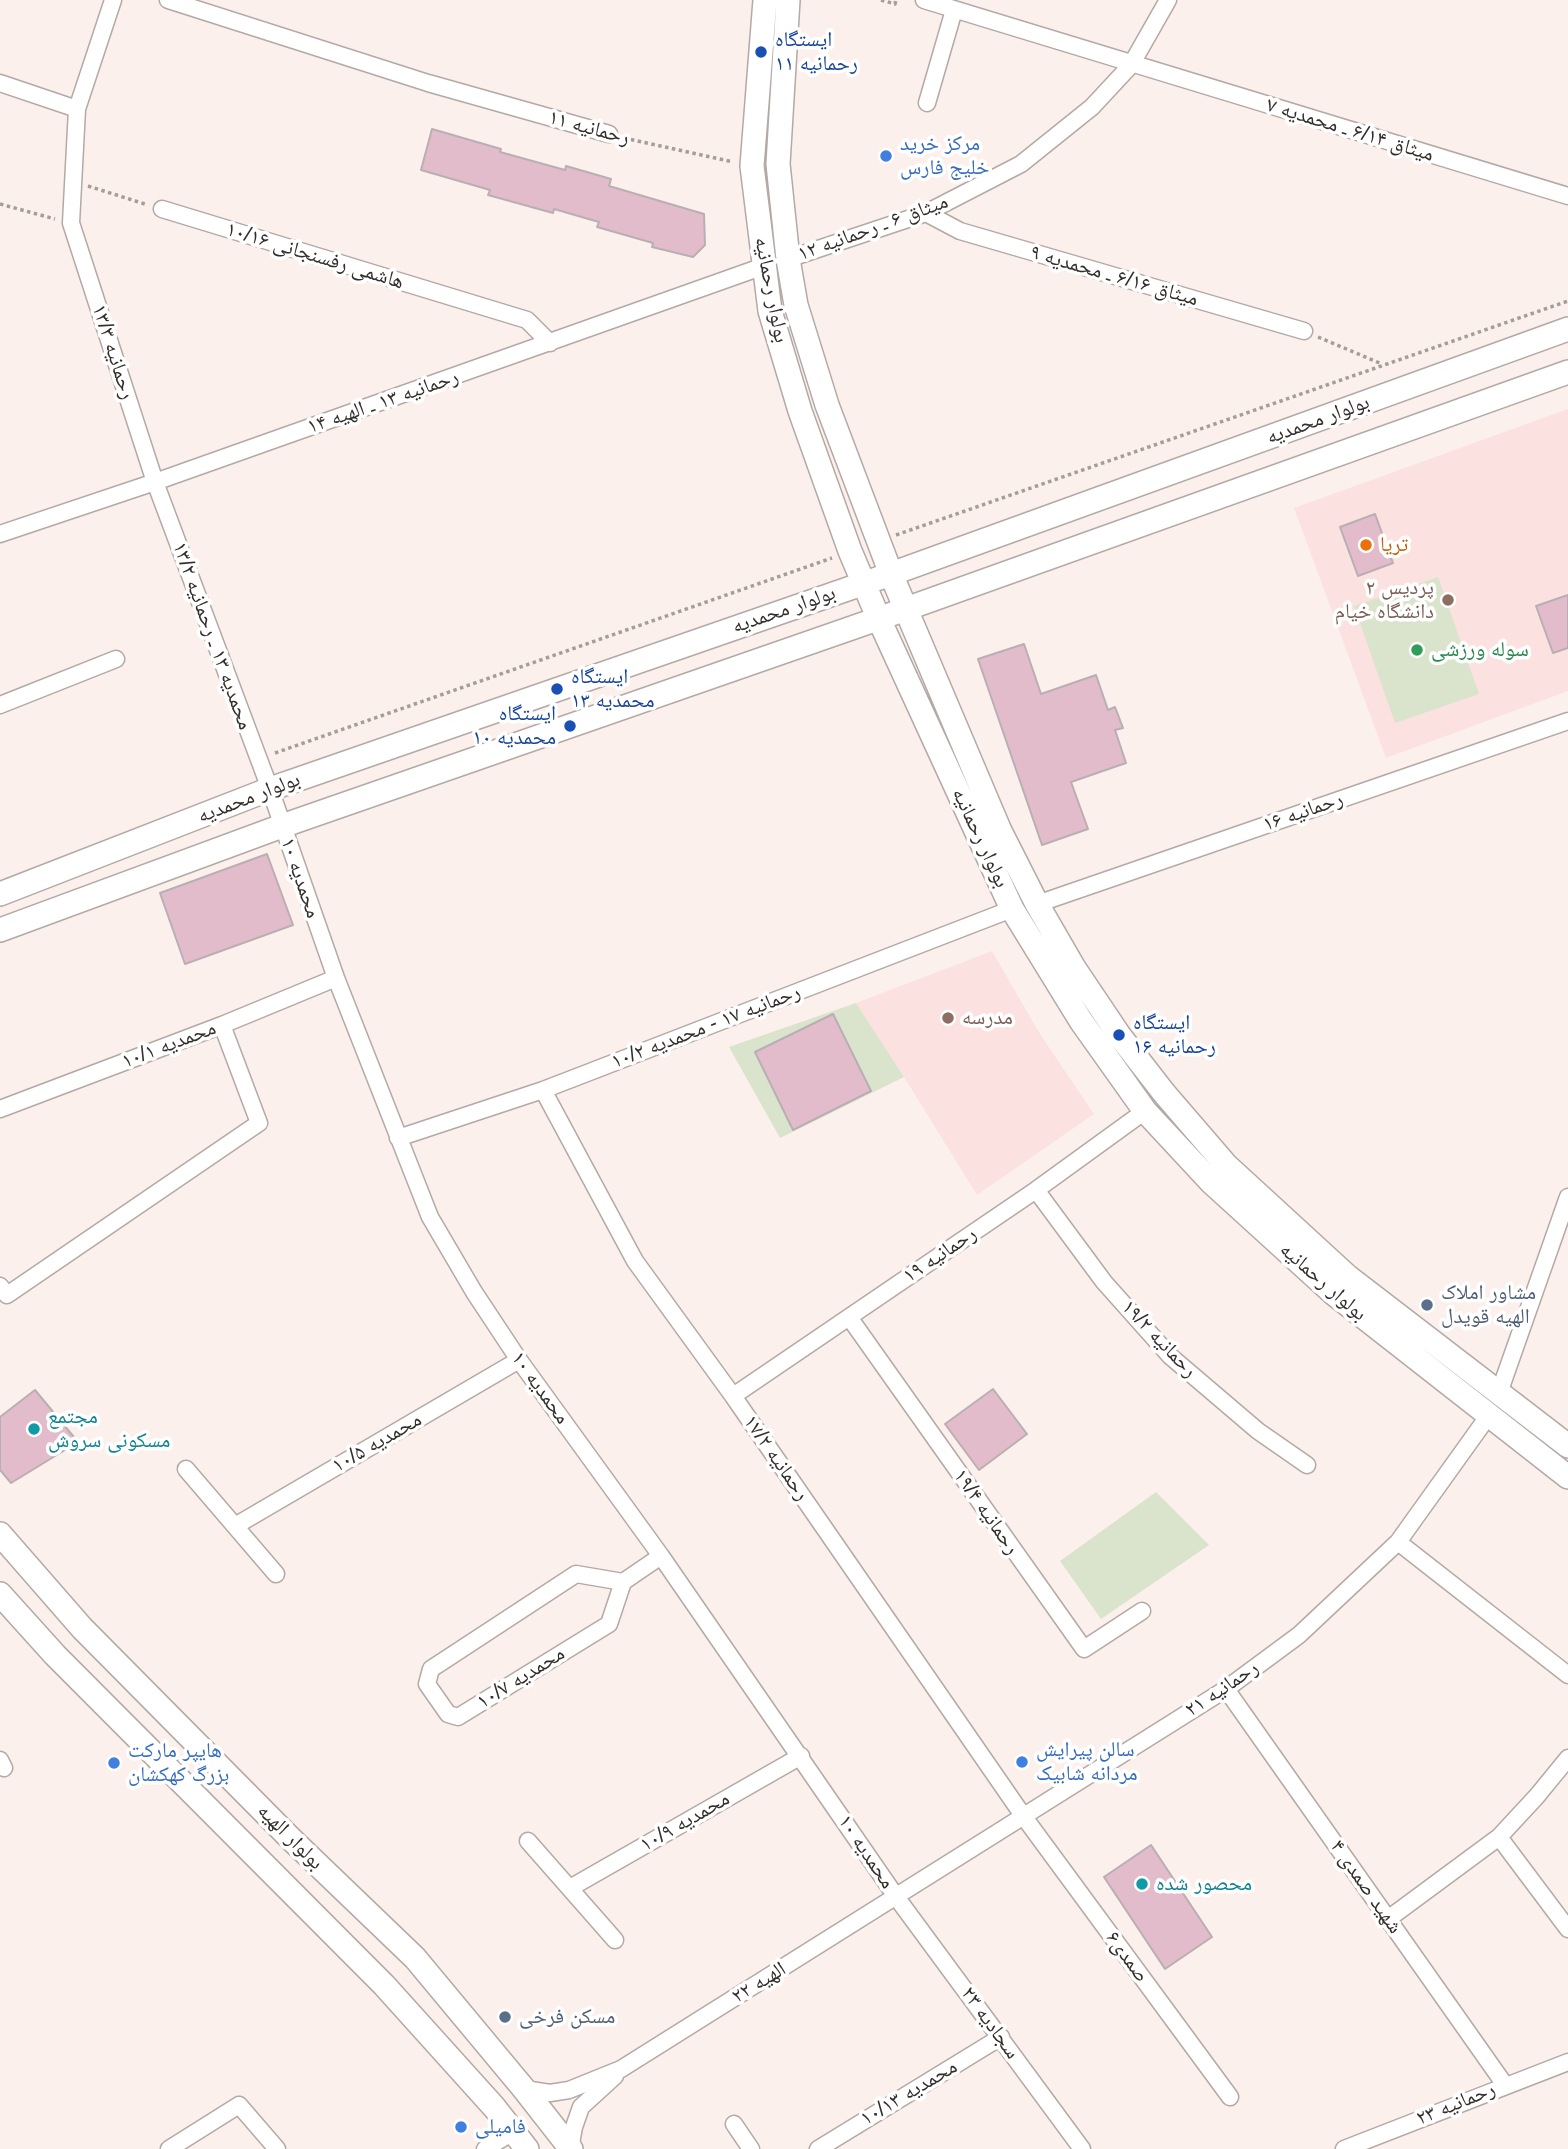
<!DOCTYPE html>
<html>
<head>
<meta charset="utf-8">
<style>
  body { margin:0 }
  canvas { display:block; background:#fbf0ec }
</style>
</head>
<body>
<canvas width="1568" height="2149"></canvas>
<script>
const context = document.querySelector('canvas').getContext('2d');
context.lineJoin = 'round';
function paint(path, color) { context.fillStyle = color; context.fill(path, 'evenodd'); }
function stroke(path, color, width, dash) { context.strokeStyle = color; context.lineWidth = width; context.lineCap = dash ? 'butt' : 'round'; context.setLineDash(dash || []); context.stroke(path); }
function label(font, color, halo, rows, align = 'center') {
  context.font = font + ' Helvetica,"Noto Naskh Arabic",sans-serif'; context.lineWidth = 7; context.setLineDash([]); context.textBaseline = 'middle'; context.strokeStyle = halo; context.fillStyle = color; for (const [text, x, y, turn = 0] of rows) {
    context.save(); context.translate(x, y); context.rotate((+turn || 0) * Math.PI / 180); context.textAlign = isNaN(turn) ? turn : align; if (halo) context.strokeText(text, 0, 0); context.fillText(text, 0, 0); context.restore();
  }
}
const education = new Path2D(`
  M1568 409V691L1386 758 1294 508Z
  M992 951 1040 1034 1094 1114 977 1195 904 1077 856 1003Z`);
const green = new Path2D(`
  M1438 577 1479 694 1395 723 1354 606Z
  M856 1003 904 1077 780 1138 729 1047Z
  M1156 1492 1209 1545 1101 1619 1060 1561Z`);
const building = new Path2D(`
  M432 129 501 149 500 152 565 170 566 166 611 179 609 186 704 214 705 245 693 257 652 247 653 243 597 227 599 222 554 209 553 213 488 195 490 190 421 170Z
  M1375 514 1393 563 1358 576 1340 527Z
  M1568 595V648L1553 653 1536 606Z
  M1024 644 1041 694 1096 675 1108 710 1115 707 1123 728 1115 730 1126 763 1071 782 1088 829 1042 845 978 659Z
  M267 854 293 925 185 964 160 893Z
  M833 1014 871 1091 793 1130 755 1052Z
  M993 1389 1027 1434 979 1470 945 1424Z
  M35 1390 78 1442 11 1483 0 1470V1417Z
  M1151 1845 1212 1937 1165 1969 1104 1877Z`);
const path = new Path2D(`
  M881 0 895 4 896 0
  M624 138 733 162
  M88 186 148 205
  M0 204 55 219
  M1318 337 1382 364
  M896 535 1568 301
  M275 753 832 558`);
const minor = new Path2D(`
  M113 0 77 109 71 223 155 482 270 789 336 978 430 1217 474 1292 519 1360 661 1556 897 1898 1082 2149
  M168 0 428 83 609 134
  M924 0 1568 196
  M0 83 77 109
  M927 103 954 10
  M162 209 527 320 550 343
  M926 213 960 231 1304 331
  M788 259 926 213 1021 164 1092 107 1131 65 1168 0
  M0 534 155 482 764 266
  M0 705 116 659
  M1037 904 1568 721
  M543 1090 635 1261 733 1396 1024 1817 1230 2097
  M0 1109 222 1025 336 978
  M398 1138 543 1090 1012 909
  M1036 1190 1104 1282 1170 1356 1258 1431 1307 1465
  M0 1286 7 1295 259 1123 222 1025
  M849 1317 1084 1649 1142 1611
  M1499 1393 1568 1197
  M733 1396 1036 1190 1145 1111
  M186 1469 276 1574
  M235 1526 519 1360
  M1398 1542 1568 1675
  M623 1582 609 1624 458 1717 448 1714 427 1684 431 1669 576 1574 623 1582 661 1556
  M1226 1689 1505 2085
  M0 1760 4 1768
  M1499 1837 1568 1929
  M528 1841 615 1940
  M570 1888 801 1756
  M1388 1919 1499 1837 1537 1796 1568 1758
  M524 2089 550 2093 569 2090 621 2069 1226 1689 1299 1635 1398 1542 1489 1415
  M734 2124 751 2149
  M169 2149 239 2105 277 2149
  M485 2149 513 2132
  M570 2149 574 2127 581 2107 615 2076
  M818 2149 1001 2037
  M1344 2149 1568 2062`);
const secondary = new Path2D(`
  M765 0 752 166 770 311 800 411 850 551 878 617 1012 909 1081 1021 1145 1111 1211 1182 1333 1293 1568 1477
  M788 0 778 164 788 259 796 305 827 405 891 574 1000 831 1037 904 1074 968 1119 1035 1164 1093 1226 1165 1347 1276 1568 1446
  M0 894 270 789 891 574 1568 329
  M0 930 282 826 889 615 1568 372
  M0 1534 82 1628 291 1839 415 1958 524 2089 571 2149
  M0 1594 55 1655 384 1985 494 2107 527 2149`);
const markers = [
  [761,52,7,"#1a4fb4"],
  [886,156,7,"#3f7fe0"],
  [1366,545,7,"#e8710a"],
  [1448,600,7,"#8d6e63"],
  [1417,650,7,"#2e9e5b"],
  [557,689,7,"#1a4fb4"],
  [570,726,7,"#1a4fb4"],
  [948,1018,7,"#8d6e63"],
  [1119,1035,7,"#1a4fb4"],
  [1427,1305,7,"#5c6f8a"],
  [34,1429,7,"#0f9aa8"],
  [1022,1762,7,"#3f7fe0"],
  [114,1763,7,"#3f7fe0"],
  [1142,1884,7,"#0f9aa8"],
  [505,2017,7,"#5c6f8a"],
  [461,2127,7,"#3f7fe0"]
];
const transitNames = [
  ["ایستگاه",775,40],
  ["رحمانیه ۱۱",775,64],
  ["ایستگاه",571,677],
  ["محمدیه ۱۳",571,701],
  ["ایستگاه",556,714,"right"],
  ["محمدیه ۱۰",556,738,"right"],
  ["ایستگاه",1133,1023],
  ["رحمانیه ۱۶",1133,1047]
];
const streetNames = [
  ["رحمانیه ۱۱",589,128,15],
  ["میثاق ۶/۱۴ ـ محمدیه ۷",1350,130,17],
  ["میثاق ۶ ـ رحمانیه ۱۲",873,228,-20],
  ["هاشمی رفسنجانی ۱۰/۱۶",315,256,17],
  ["میثاق ۶/۱۶ ـ محمدیه ۹",1114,276,16],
  ["بولوار رحمانیه",771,290,79],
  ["رحمانیه ۱۳/۳",113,352,72],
  ["رحمانیه ۱۳ ـ الهیه ۱۴",383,402,-19],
  ["بولوار محمدیه",1318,420,-20],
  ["بولوار محمدیه",784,610,-19],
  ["محمدیه ۱۳ ـ رحمانیه ۱۳/۲",212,636,70],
  ["بولوار محمدیه",249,798,-21],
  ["رحمانیه ۱۶",1303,812,-19],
  ["بولوار رحمانیه",980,838,65],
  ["محمدیه ۱۰",300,878,71],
  ["رحمانیه ۱۷ - محمدیه ۱۰/۲",706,1027,-21],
  ["محمدیه ۱۰/۱",169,1045,-21],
  ["رحمانیه ۱۹",940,1255,-34],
  ["بولوار رحمانیه",1323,1282,41],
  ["رحمانیه ۱۹/۲",1159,1339,46],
  ["محمدیه ۱۰",540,1388,54],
  ["محمدیه ۱۰/۵",377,1443,-30],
  ["رحمانیه ۱۷/۲",776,1458,55],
  ["رحمانیه ۱۹/۴",986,1512,55],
  ["محمدیه ۱۰/۷",521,1678,-32],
  ["رحمانیه ۲۱",1222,1689,-34],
  ["محمدیه ۱۰/۹",685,1822,-30],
  ["بولوار الهیه",290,1837,45],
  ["محمدیه ۱۰",866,1852,56],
  ["شهید صمدی ۴",1366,1887,55],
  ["صمدی۶",1127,1957,54],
  ["الهیه ۲۲",759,1983,-32],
  ["سجادیه ۲۳",990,2023,54],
  ["محمدیه ۱۰/۱۳",909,2093,-31],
  ["رحمانیه ۲۳",1456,2104,-22]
];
const shopNames = [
  ["مرکز خرید",900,144],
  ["خلیج فارس",900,168],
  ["سالن پیرایش",1036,1750],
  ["مردانه شابیک",1036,1774],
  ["هایپر مارکت",128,1751],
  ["بزرگ کهکشان",128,1775],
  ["فامیلی",475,2127]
];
const foodNames = [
  ["تریا",1380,545]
];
const educationNames = [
  ["پردیس ۲",1434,588],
  ["دانشگاه خیام",1434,612],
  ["مدرسه",962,1018,"left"]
];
const leisureNames = [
  ["سوله ورزشی",1431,650]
];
const serviceNames = [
  ["مشاور املاک",1441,1293],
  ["الهیه قویدل",1441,1317],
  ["مسکن فرخی",519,2017]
];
const cultureNames = [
  ["مجتمع",48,1417],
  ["مسکونی سروش",48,1441],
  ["محصور شده",1156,1884]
];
paint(education, '#fce1e1');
paint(green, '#dae3cb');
paint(building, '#e3bccc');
stroke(building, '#b9afb3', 2);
stroke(minor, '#b3a9a5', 19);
stroke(secondary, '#b3a9a5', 26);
stroke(path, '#a59d99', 3.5, [3.5, 3.5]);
stroke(minor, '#fff', 16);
stroke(secondary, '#fff', 23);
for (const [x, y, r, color] of markers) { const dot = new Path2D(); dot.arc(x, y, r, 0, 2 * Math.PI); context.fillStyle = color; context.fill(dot); stroke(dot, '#fff', 2.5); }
label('21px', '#164399', '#fff', transitNames, 'left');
label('21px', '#322e2c', '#fff', streetNames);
label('21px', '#366cbe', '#fff', shopNames, 'left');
label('21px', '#c56008', '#fff', foodNames, 'left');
label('21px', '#785e54', '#fff', educationNames, 'right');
label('21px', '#27864d', '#fff', leisureNames, 'left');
label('21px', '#4e5e75', '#fff', serviceNames, 'left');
label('21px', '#0d838f', '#fff', cultureNames, 'left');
</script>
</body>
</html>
